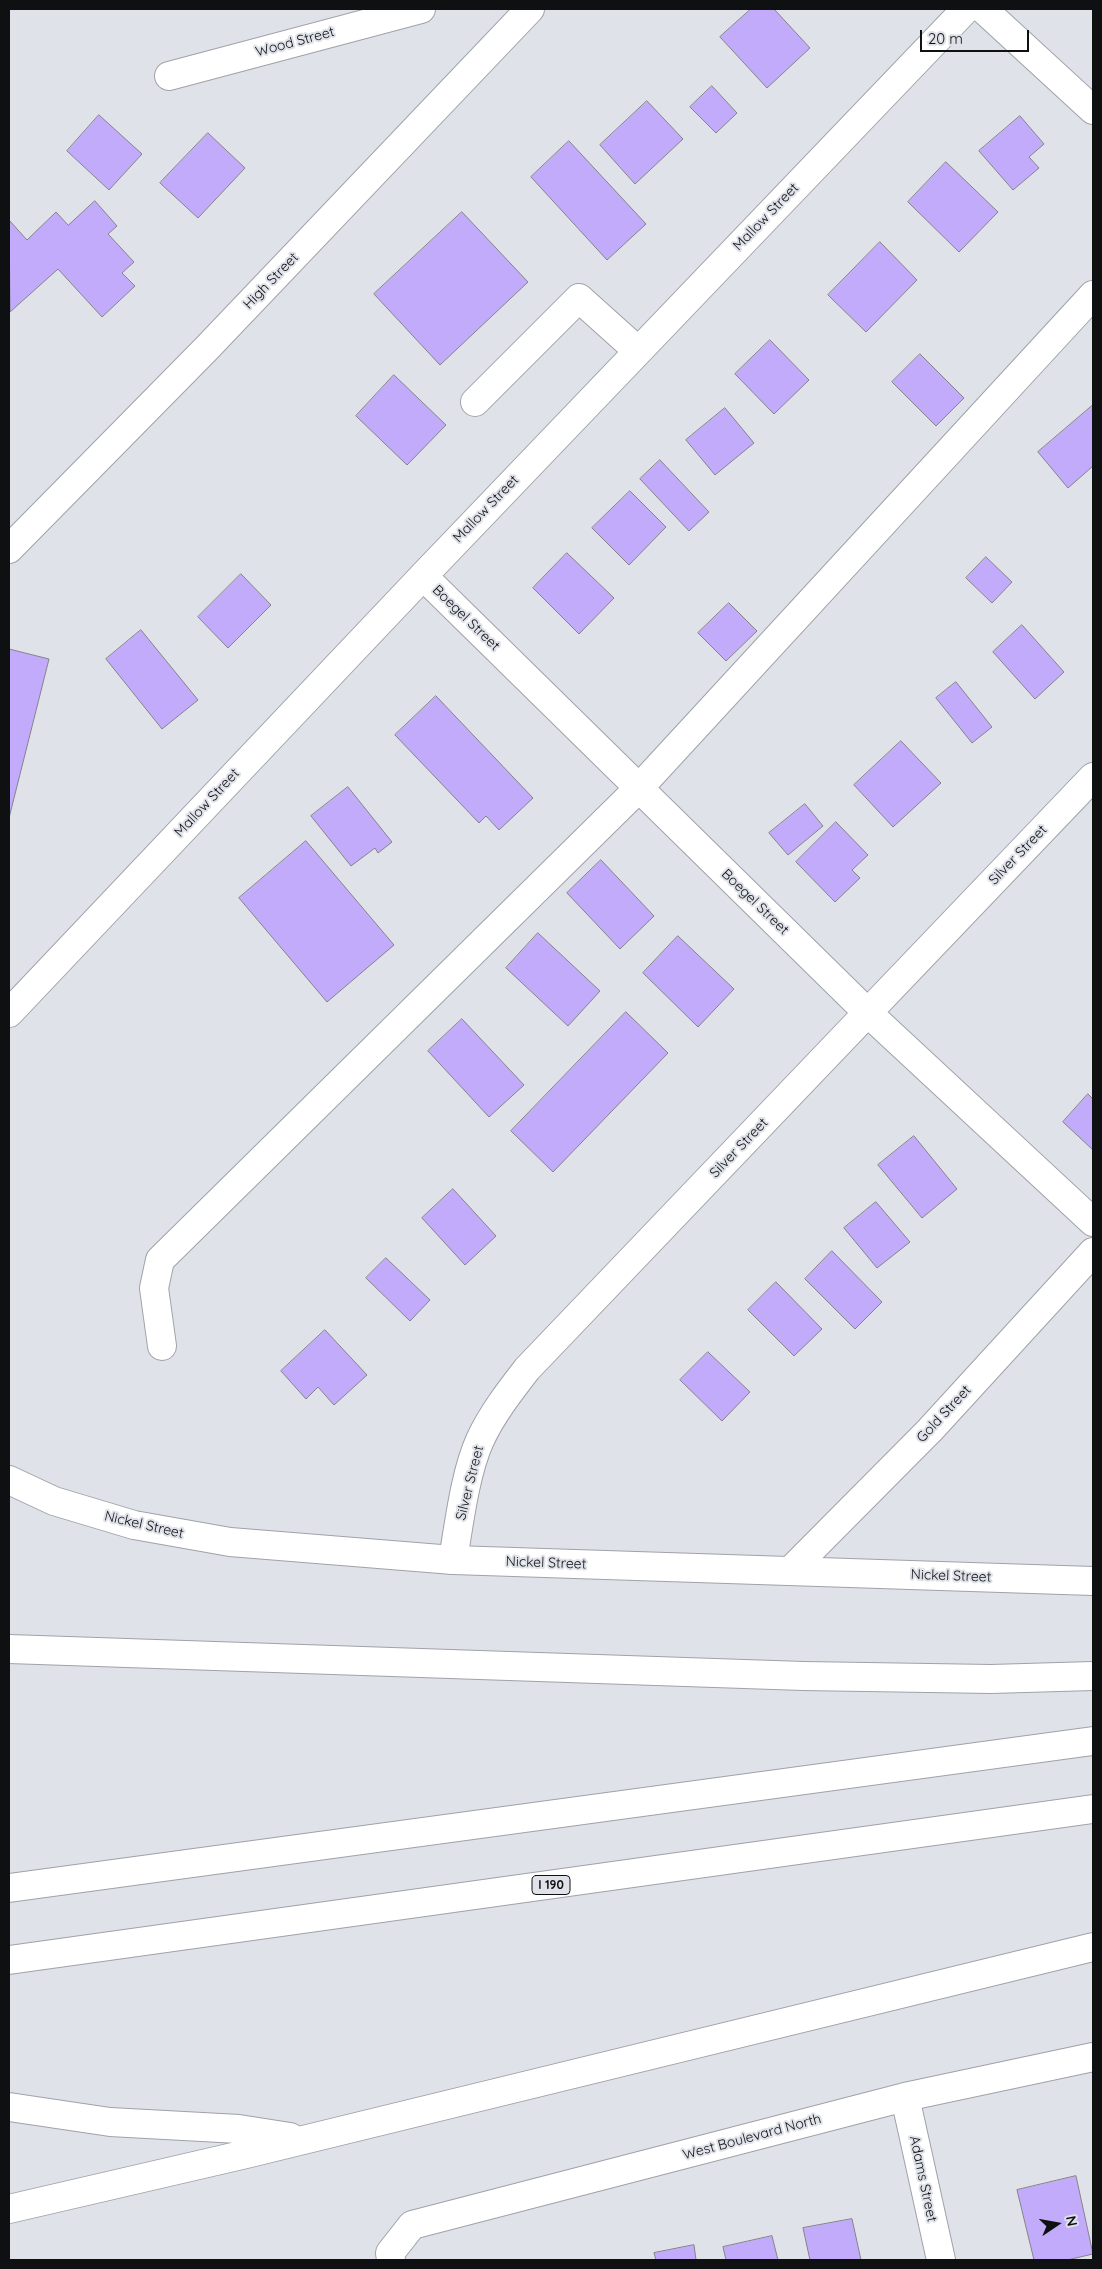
<!DOCTYPE html>
<html>
<head>
<meta charset="utf-8">
<style>
  body { margin:0 }
  #map { position:relative; width:1102px; height:2269px; overflow:hidden; background:#dfe2e9; font-family:Quicksand,sans-serif }
  canvas { display:block }
  .frame { position:absolute; inset:0; border:10px solid #0f1012; pointer-events:none }
  .north { position:absolute; left:1032px; top:2199px; width:50px; height:50px; -webkit-text-stroke:4px #dfe2e9; paint-order:stroke; rotate:78deg; font-size:14px; font-weight:700; line-height:20px; text-align:center; color:#0f1012 }
  .north::after { content:''; display:block; margin:auto; width:18px; height:22px; background:#0f1012; clip-path:polygon(50% 0,100% 100%,50% 72%,0 100%) }
  .scale { position:absolute; left:920px; top:30px; width:109px; height:22px; box-sizing:border-box; border:2px solid #0f1012; border-top:0; padding-left:6px; font-size:15px; line-height:18px; white-space:nowrap; color:#0f1012; -webkit-text-stroke:4px #dfe2e9; paint-order:stroke }
</style>
</head>
<body>
<div id="map">
<canvas width="1102" height="2269"></canvas>
<div class="frame"></div>
<div class="north">N</div>
<div class="scale">20 m</div>
</div>
<script>
const context = document.querySelector('canvas').getContext('2d');
context.lineJoin = 'round';
function paint(path, color) { context.fillStyle = color; context.fill(path, 'evenodd'); }
function stroke(path, color, width, dash) { context.strokeStyle = color; context.lineWidth = width; context.lineCap = dash ? 'butt' : 'round'; context.setLineDash(dash || []); context.stroke(path); }
function label(font, color, halo, rows, align = 'center') {
  context.font = font + ' Quicksand,sans-serif'; context.lineWidth = 4; context.setLineDash([]); context.textBaseline = 'middle'; context.strokeStyle = halo; context.fillStyle = color; for (const [text, x, y, turn = 0] of rows) {
    context.save(); context.translate(x, y); context.rotate((+turn || 0) * Math.PI / 180); context.textAlign = isNaN(turn) ? turn : align; if (halo) context.strokeText(text, 0, 0); context.fillText(text, 0, 0); context.restore();
  }
}
const building = new Path2D(`
  M751 9H774L810 48 767 88 720 37Z
  M712 86 737 113 716 133 690 107Z
  M647 101 683 139 635 184 600 145Z
  M99 115 142 154 109 190 67 151Z
  M1020 116 1044 144 1029 157 1039 168 1013 190 979 151Z
  M208 133 245 168 198 218 160 183Z
  M569 141 646 224 607 260 531 177Z
  M946 162 998 212 959 252 908 202Z
  M95 201 117 226 108 234 134 262 122 273 135 286 102 317 58 269 10 312 9 220 27 240 56 212 68 225Z
  M462 212 528 282 440 365 374 294Z
  M880 242 917 280 866 332 828 295Z
  M770 340 809 380 774 414 735 374Z
  M920 354 964 398 936 426 892 382Z
  M394 375 446 425 407 465 356 416Z
  M1093 405V466L1068 488 1038 452Z
  M725 408 754 443 715 475 686 440Z
  M660 460 709 512 689 531 640 479Z
  M630 491 666 527 629 565 592 528Z
  M567 553 614 598 579 634 533 588Z
  M986 557 1012 582 992 603 966 578Z
  M241 574 271 605 228 648 198 617Z
  M729 603 757 631 726 661 698 633Z
  M1022 625 1064 672 1035 699 993 652Z
  M141 630 198 700 162 729 106 659Z
  M9 649 49 659 9 818Z
  M956 682 992 727 972 743 936 698Z
  M436 696 533 798 499 830 486 816 479 823 395 735Z
  M901 741 941 783 893 827 854 785Z
  M348 787 392 842 378 853 375 848 351 866 311 816Z
  M805 804 823 826 788 855 769 833Z
  M836 822 868 855 852 870 860 878 835 902 796 862Z
  M306 841 394 945 327 1002 239 898Z
  M601 860 654 916 620 949 567 893Z
  M538 933 600 991 568 1026 506 968Z
  M678 936 734 989 698 1027 643 973Z
  M626 1012 668 1053 553 1172 511 1131Z
  M462 1019 524 1085 489 1117 428 1051Z
  M1088 1094 1093 1099V1150L1063 1122Z
  M914 1136 957 1189 922 1218 878 1165Z
  M453 1189 496 1236 465 1265 422 1218Z
  M876 1202 910 1242 877 1268 844 1228Z
  M832 1251 882 1302 855 1329 805 1279Z
  M386 1258 430 1300 410 1321 366 1278Z
  M776 1282 822 1329 794 1356 748 1310Z
  M325 1330 367 1375 334 1405 318 1387 306 1399 281 1371Z
  M708 1352 750 1392 722 1421 680 1380Z
  M1076 2176 1093 2254 1067 2260H1034L1017 2190Z
  M852 2219 861 2260H810L803 2228Z
  M772 2236 778 2260H726L723 2247Z
  M694 2245 696 2260H656L654 2253Z`);
const minor = new Path2D(`
  M983 9 1093 110
  M169 76 421 9
  M475 402 579 298 638 351
  M9 549 207 348 530 9
  M423 576 868 1013 1093 1222
  M9 1013 423 576 966 9
  M162 1346 154 1288 160 1260 639 788 1093 295
  M453 1560C459 1524 465 1473 480 1440 492 1414 510 1391 527 1369L1093 777
  M790 1571 930 1430 1093 1252
  M905 2097 941 2260
  M391 2260 390 2253 412 2225 905 2097 1093 2057`);
const major = new Path2D(`
  M9 1480 54 1501 134 1525 230 1542 453 1560 1093 1581`);
const highway = new Path2D(`
  M9 1649 803 1676 991 1679 1093 1676
  M9 1888 1093 1741
  M9 1960 1093 1809
  M9 2107 110 2122 239 2129 290 2137
  M9 2209 246 2154 1093 1947`);
const shields = [
  [551,1885,38]
];
const shieldNames = [
  ["I 190",551,1885]
];
const streetNames = [
  ["Wood Street",295,42,-15],
  ["Mallow Street",766,217,-46],
  ["High Street",271,281,-46],
  ["Mallow Street",486,509,-46],
  ["Boegel Street",466,618,44],
  ["Mallow Street",207,803,-47],
  ["Silver Street",1018,855,-46],
  ["Boegel Street",755,902,44],
  ["Silver Street",739,1148,-46],
  ["Gold Street",944,1414,-47],
  ["Silver Street",470,1483,-76],
  ["Nickel Street",144,1525,13],
  ["Nickel Street",546,1563,2],
  ["Nickel Street",951,1576,2],
  ["West Boulevard North",752,2137,-15],
  ["Adams Street",923,2179,78]
];
paint(building, '#c2abfb');
stroke(building, '#848389', 1);
stroke(minor, '#9fa2a9', 30);
stroke(major, '#9fa2a9', 30);
stroke(highway, '#9fa2a9', 30);
stroke(minor, '#fff', 28);
stroke(major, '#fff', 28);
stroke(highway, '#fff', 28);
for (const [x, y, w] of shields) { const box = new Path2D(); box.roundRect(x - w / 2, y - 9.5, w, 19, 4); context.fillStyle = '#dfe2e9'; context.fill(box); stroke(box, '#0f1012', 1); }
label('bold 12px', '#0f1012', null, shieldNames);
label('14px', '#0f1012', '#dfe2e9', streetNames);
</script>
</body>
</html>
